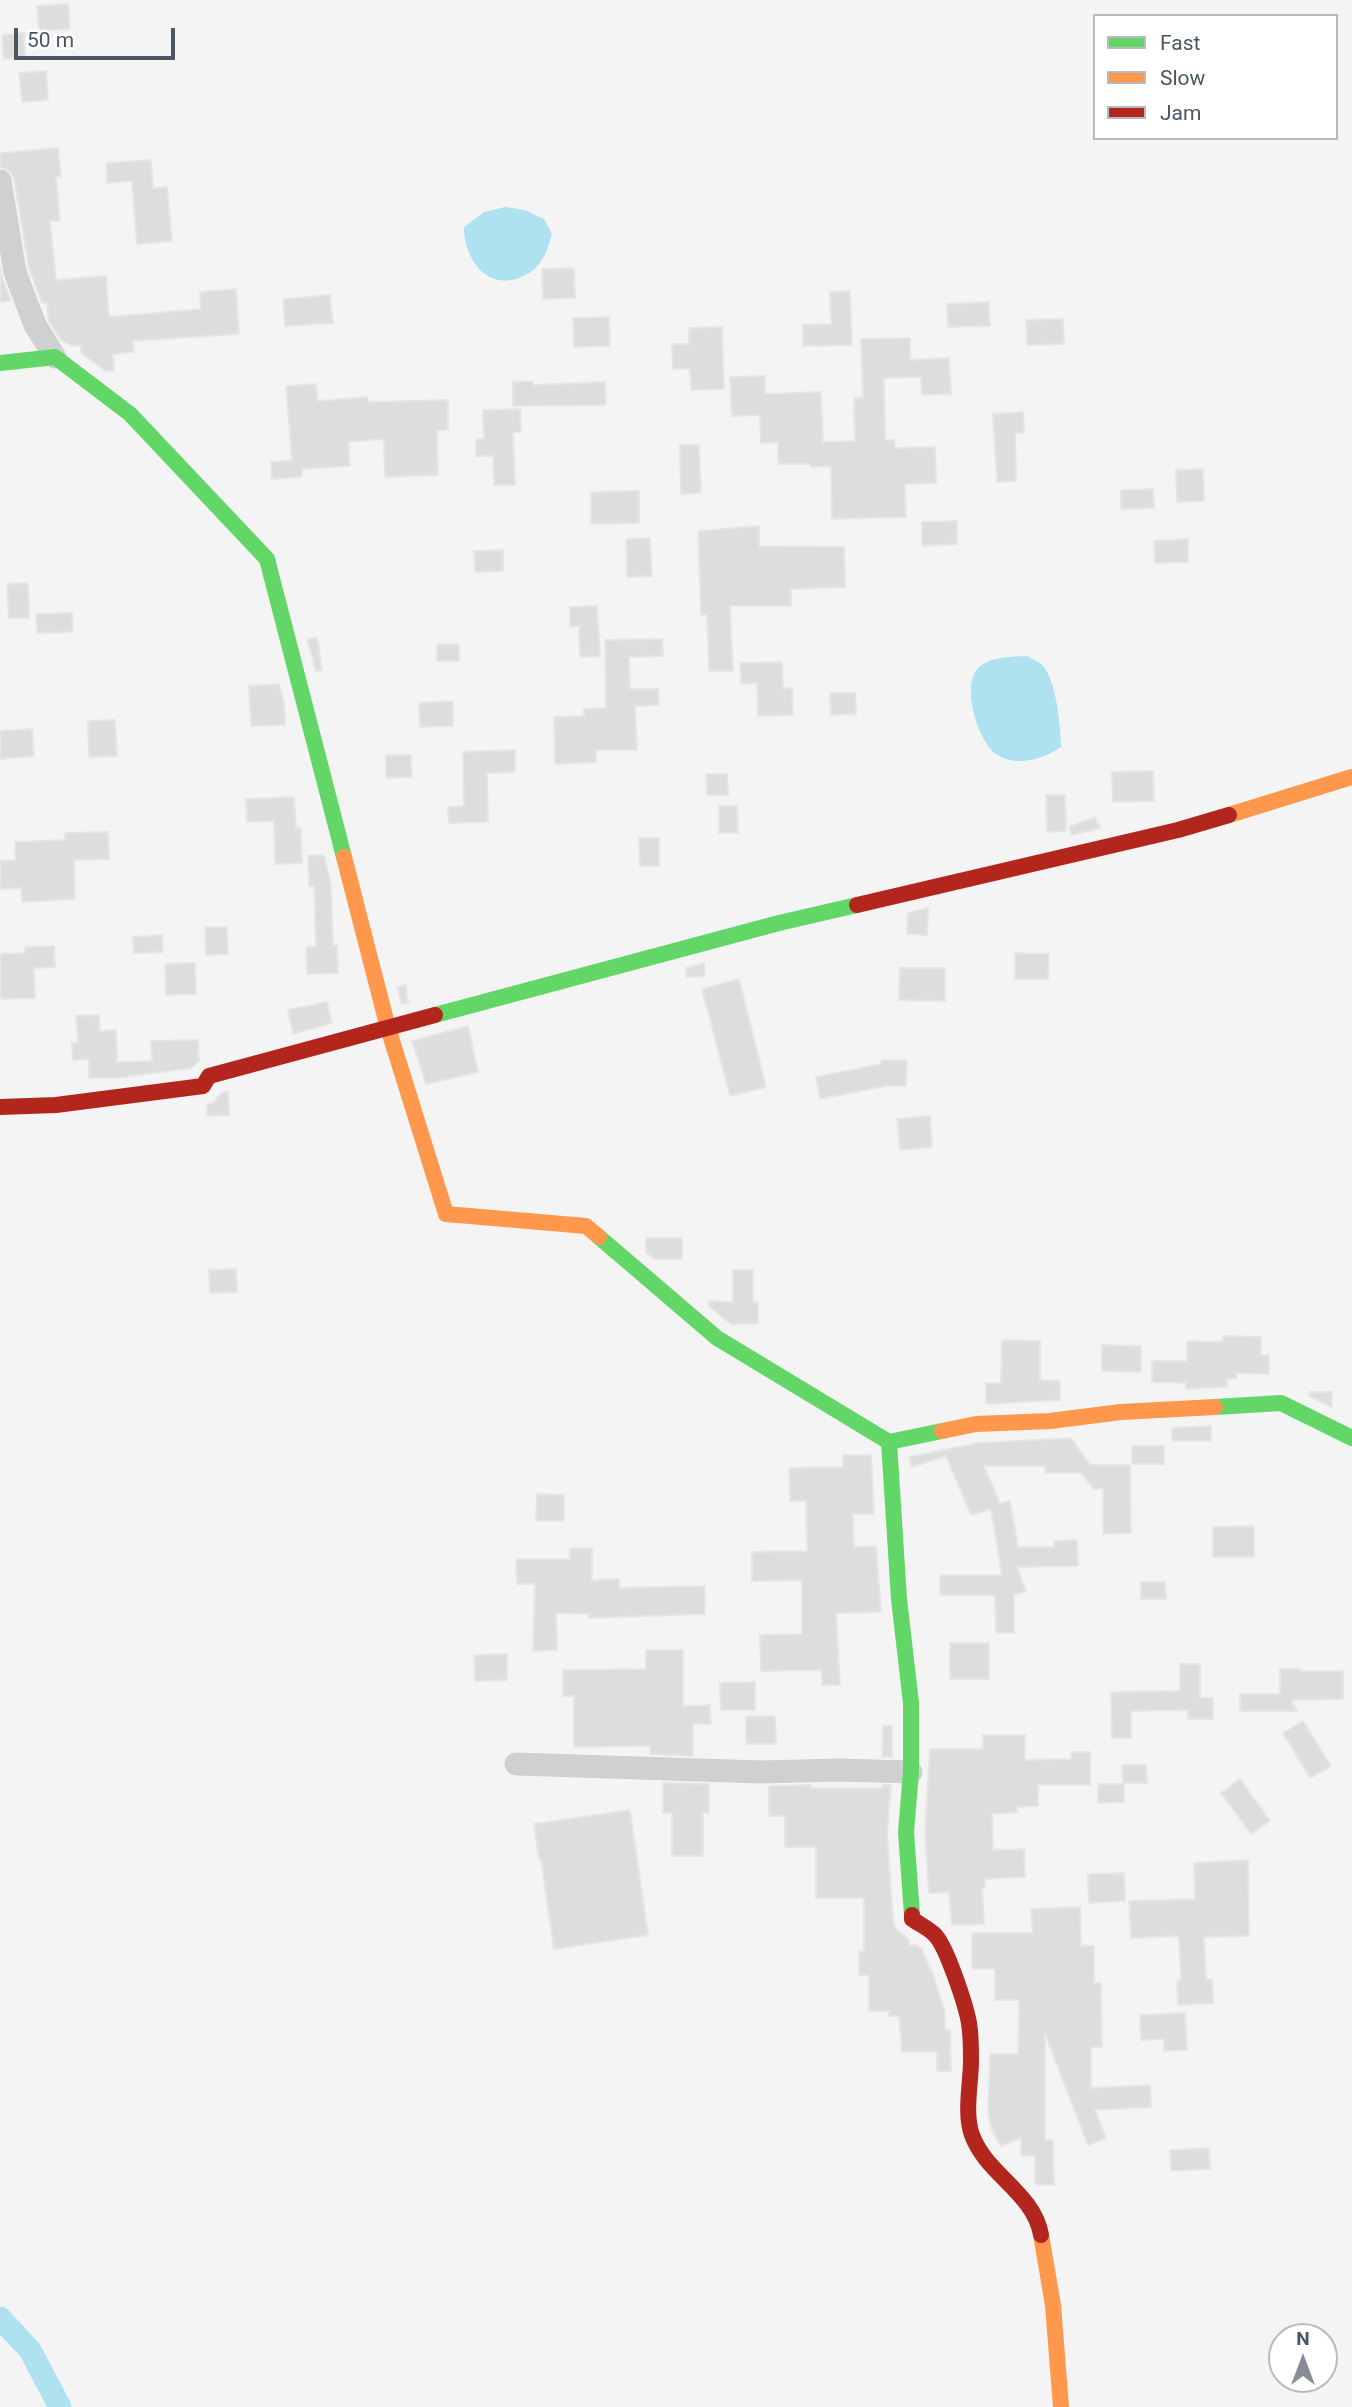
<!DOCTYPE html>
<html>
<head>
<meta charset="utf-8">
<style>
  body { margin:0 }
  #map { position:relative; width:1352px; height:2407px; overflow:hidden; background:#f4f4f4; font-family:Roboto,sans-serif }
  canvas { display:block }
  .legend { position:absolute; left:1093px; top:14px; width:245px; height:126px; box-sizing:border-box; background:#fff; border:2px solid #b7bbc0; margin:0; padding:9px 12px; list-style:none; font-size:21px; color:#4a5661 }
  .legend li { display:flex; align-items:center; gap:14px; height:35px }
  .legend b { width:35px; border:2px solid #b7bbc0 }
  .north { position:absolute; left:1268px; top:2323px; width:70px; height:70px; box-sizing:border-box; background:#fff; border:2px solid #b7bbc0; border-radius:50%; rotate:0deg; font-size:19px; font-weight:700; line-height:28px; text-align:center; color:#4a5661 }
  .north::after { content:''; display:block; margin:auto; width:24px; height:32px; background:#868d94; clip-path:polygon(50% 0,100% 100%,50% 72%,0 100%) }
  .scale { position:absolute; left:14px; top:28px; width:161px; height:32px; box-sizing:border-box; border:4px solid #4a5661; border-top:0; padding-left:9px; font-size:21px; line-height:24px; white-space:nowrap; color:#4a5661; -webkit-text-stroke:5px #fff; paint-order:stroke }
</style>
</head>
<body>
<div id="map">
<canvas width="1352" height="2407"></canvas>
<ul class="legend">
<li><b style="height:9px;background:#63d668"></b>Fast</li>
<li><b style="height:9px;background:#ff974d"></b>Slow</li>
<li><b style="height:9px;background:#b3261e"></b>Jam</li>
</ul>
<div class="north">N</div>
<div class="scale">50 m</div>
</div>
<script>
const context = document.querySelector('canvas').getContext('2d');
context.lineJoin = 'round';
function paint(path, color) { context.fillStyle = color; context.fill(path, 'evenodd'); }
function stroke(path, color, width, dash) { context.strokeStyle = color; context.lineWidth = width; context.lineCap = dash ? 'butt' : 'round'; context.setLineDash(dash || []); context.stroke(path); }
const water = new Path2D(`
  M505 207 525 210 544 219 552 234C549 244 546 256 539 264 535 270 528 274 521 277 488 292 463 258 464 227L484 212Z
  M1027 656C1031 659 1039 661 1042 665 1056 678 1061 728 1061 747 1043 759 1016 768 996 754 977 740 960 683 980 666 994 656 1011 657 1027 656Z`);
const canal = new Path2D(`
  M0 2318 30 2350 60 2407`);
const building = new Path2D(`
  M68 4 70 29 39 31 37 6Z
  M24 33 25 57 4 59 2 35Z
  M46 71 48 100 22 102 19 73Z
  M58 148 61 177H56L60 221H50L56 280 106 276 109 317 201 309 200 292 236 289 239 334 133 341 134 352 113 354 114 371H106L81 353V345L72 346 61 340 49 321 47 303H42L29 268 14 178 10 172 0 167V153Z
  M151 160 153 188 167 187 172 241 137 244 132 181 107 183 106 163Z
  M0 267 2 277 11 301 0 302Z
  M574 268 575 298 543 299 542 269Z
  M850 291 852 345 803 346V325L831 324 830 292Z
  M330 295 333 323 285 326 283 299Z
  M989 302 990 326 948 327 947 304Z
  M609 317 610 346 574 347 573 318Z
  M1063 319 1064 344 1027 345 1026 320Z
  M722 327 724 389 691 390 690 369H673L672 344H689V328Z
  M910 338V360L949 358 951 394 922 395 921 377 884 378 885 440H894L895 448 935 447 936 483 905 484 906 517 832 519 831 466 811 467 810 464H778V442L761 443 760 415 732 416 730 377 765 376V394L821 392 823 442 855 441 854 398H863L861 339Z
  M533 381V385L605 382 606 405 513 406V382Z
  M316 384 318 401 367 397 368 402 448 400V430H437L438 475 385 477 384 439 348 442 350 466 302 469V477L272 479 271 462 292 460 286 386Z
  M520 409 521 432 513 433 515 485H494L493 456H476V439H484L483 410Z
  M1023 412 1024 433H1015L1016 481 997 482 993 414Z
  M680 445H699L701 493 681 494Z
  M1203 469 1204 501 1177 502 1176 470Z
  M1153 489 1154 508 1121 509V490Z
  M639 491V523L591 524V492Z
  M957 521V544L922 546V522Z
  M759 526V546L844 547 845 587 791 589V606H730L733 671H709L707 615H701L698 531Z
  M650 538 652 576 627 577 626 539Z
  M1188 539V562L1155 563 1154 541Z
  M503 550V571L475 572 474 551Z
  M28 583 29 618H9L7 584Z
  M597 606 600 656 580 657 579 626 570 627V607Z
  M72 613 73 632 37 633 36 614Z
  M317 637 322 670 316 671 307 639Z
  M662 639 663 656 629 657 630 689H658L659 705 635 706 637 750H596V762L555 764 554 717 584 716V709L606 708 605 640Z
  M437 644H459V661H437Z
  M782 662 783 689 792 688 793 715 758 716 757 683 741 684 740 663Z
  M279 684 284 703 285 725 251 726 249 686Z
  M830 693H855L856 714 831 715Z
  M453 701V726L420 727 419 703Z
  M115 720 117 756 89 757 88 721Z
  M32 729 34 756 0 759V731Z
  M515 750V772L487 773 488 822 449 823 448 807 464 806 463 752Z
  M386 755H411L412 777 386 778Z
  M1153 771 1154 801 1113 802 1112 772Z
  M706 774H727L728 795H707Z
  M1046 795H1065L1066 831 1047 832Z
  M294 797 296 828H301L302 863 275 864 274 821 247 822 246 799Z
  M719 806H737L738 833H719Z
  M1095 817 1100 828 1072 835 1069 827Z
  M108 832 109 859 74 860 75 899 22 902 21 888 0 889V861L15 860V842L65 840V833Z
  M639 838H659V866H640Z
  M324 855 331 885 333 946 337 945 338 973 307 974 306 947 316 946 314 886H309L308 856Z
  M928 908 927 935 907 934 908 913Z
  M205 927H227L228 954 206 955Z
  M162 935 163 952 134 953 133 937Z
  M54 946 55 967 34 968 35 998 0 999V954L25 953V947Z
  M1015 953 1049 954 1048 979H1015Z
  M195 963 196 994 166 995 165 964Z
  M704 963 705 976 687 977 686 968Z
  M900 968H945V1001L899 1000Z
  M739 979 766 1087 730 1096 702 989Z
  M406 985 407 1002H410L402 1004 397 987Z
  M327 1002 332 1023 293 1034 288 1010Z
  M99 1015 100 1031 116 1030 117 1062 152 1061 151 1041 198 1040 199 1061 191 1068 117 1078H89V1059L73 1060 72 1043H78L76 1016Z
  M468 1026 478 1072 426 1084 412 1041Z
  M881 1060H907L906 1086H886L820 1099 816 1077 881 1064Z
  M228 1091 229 1115 207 1116V1105L214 1102 221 1093Z
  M930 1116 932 1147 900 1150 897 1119Z
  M646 1238H682V1259H654L646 1252Z
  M236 1269 237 1292 210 1293 209 1270Z
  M733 1270H753V1302H758V1324H731L709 1306V1301L733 1302Z
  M1223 1336 1261 1337V1355H1269V1374L1237 1373V1378L1227 1379V1387L1186 1389V1383L1152 1382V1361H1187V1341L1223 1342Z
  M1002 1340 1040 1341V1380L1060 1381V1400L986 1404V1383H1001Z
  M1102 1345 1141 1346V1372L1102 1371Z
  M1309 1392H1332V1407L1309 1396Z
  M1211 1426V1441H1172V1428Z
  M1071 1438 1090 1465H1130L1131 1533 1103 1534V1489H1094L1081 1473H1045V1466H984L1000 1503 1010 1501 1018 1547H1054V1541L1077 1540 1078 1566 1017 1567 1026 1591 1014 1595V1633H996L995 1595H940V1575H1002L991 1509 971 1515 946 1456 912 1467 909 1457 978 1443Z
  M1132 1446H1164V1464H1132Z
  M843 1455H871L874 1514H853L854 1547 876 1546 881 1612 836 1613 840 1685H822V1670L761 1671 760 1635 802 1634V1580L752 1581V1552L807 1551 806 1501H790L789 1468 843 1467Z
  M537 1494 564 1495V1521H536Z
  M1254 1526V1557H1213V1527Z
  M570 1548H592V1580L619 1579V1588L705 1586V1614L589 1618V1614L556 1613 557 1650 533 1651 535 1584H517L516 1559H570Z
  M1141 1582H1165L1166 1599H1141Z
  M950 1643H989V1679H950Z
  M646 1650H683V1706L710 1705 711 1724H693V1756L650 1754V1746L574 1747V1696H563V1670L646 1669Z
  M507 1654V1680L475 1681 474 1655Z
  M1180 1664H1200V1698H1213V1719H1188V1710L1131 1711V1738H1112L1111 1692 1180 1691Z
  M1280 1669H1300V1671H1343V1699L1291 1700 1297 1711H1240V1694H1280Z
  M755 1682V1710H721L720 1683Z
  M746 1716H775L776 1744H746Z
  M1303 1721 1331 1766 1310 1778 1283 1733Z
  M883 1726H892V1757H882Z
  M983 1735H1025V1760L1071 1759V1752H1090V1785H1038V1806L1017 1807 1018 1812 992 1814 993 1850 1024 1849 1025 1877 985 1879V1888H982L984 1924 952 1925 949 1892 929 1893 925 1832 930 1749H983Z
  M1122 1765H1146L1147 1783H1123Z
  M1240 1779 1270 1821 1251 1834 1221 1793Z
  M663 1783 709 1784V1813H703V1856H672V1813H663Z
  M1098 1784H1124V1802L1098 1803Z
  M811 1785V1788H883V1785H891L887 1833 893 1921 896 1929 909 1940V1945H916L921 1948 933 1974 945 2012V2030H950L951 2071H937V2052H902L899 2016H889V2011H869V1975H859V1951H864V1898H816V1847H785V1816H769V1786Z
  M630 1810 648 1935 554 1949 541 1860H539L534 1824Z
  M1248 1860 1249 1936 1204 1937 1206 1980 1212 1979 1213 2003 1178 2005 1177 1981H1181L1179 1936 1131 1938 1129 1901 1195 1899 1194 1863Z
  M1124 1873 1125 1901 1089 1903 1088 1874Z
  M1080 1907 1081 1946H1094V1983H1101L1102 2047H1091V2088L1150 2085 1151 2107 1095 2110 1106 2138 1088 2145 1045 2034V2140H1053L1054 2185H1037L1035 2182V2156H1021V2138L1001 2146 991 2128 988 2112 990 2054H1018L1019 2000H995V1969H972V1933H1033L1031 1909Z
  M1185 2013 1187 2050 1164 2051V2039L1141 2040 1140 2015Z
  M1209 2148 1210 2169 1171 2171 1170 2150Z`);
const street = new Path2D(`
  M0 181 15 272 35 325 55 357
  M516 1764 761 1772 839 1770 911 1772`);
const fast = new Path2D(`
  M0 363 55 357 130 414 267 559 344 857
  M435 1015 779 923 857 905
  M599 1237 717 1338 889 1442 942 1431
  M1215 1407 1281 1403 1352 1438
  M889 1442 899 1599 911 1703V1772L906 1832 912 1915`);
const slow = new Path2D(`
  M1229 815 1352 777
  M344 857 388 1028 446 1214 586 1226 599 1237
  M942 1431 976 1424 1050 1421 1121 1412 1215 1407
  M1041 2235 1053 2305 1061 2407`);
const jam = new Path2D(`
  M857 905 1178 830 1229 815
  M0 1107 56 1105 203 1086 209 1076 435 1015
  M912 1915V1919C919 1924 928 1928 934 1934 946 1944 966 2006 969 2023 971 2035 971 2049 971 2060 971 2084 964 2113 972 2135 986 2174 1034 2193 1041 2235`);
paint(water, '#aee2f0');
stroke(canal, '#aee2f0', 23);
paint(building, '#ddddde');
stroke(building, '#e5e6e7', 2);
stroke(street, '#ced0d2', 23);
stroke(fast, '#63d668', 16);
stroke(slow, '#ff974d', 16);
stroke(jam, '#b3261e', 16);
</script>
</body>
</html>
